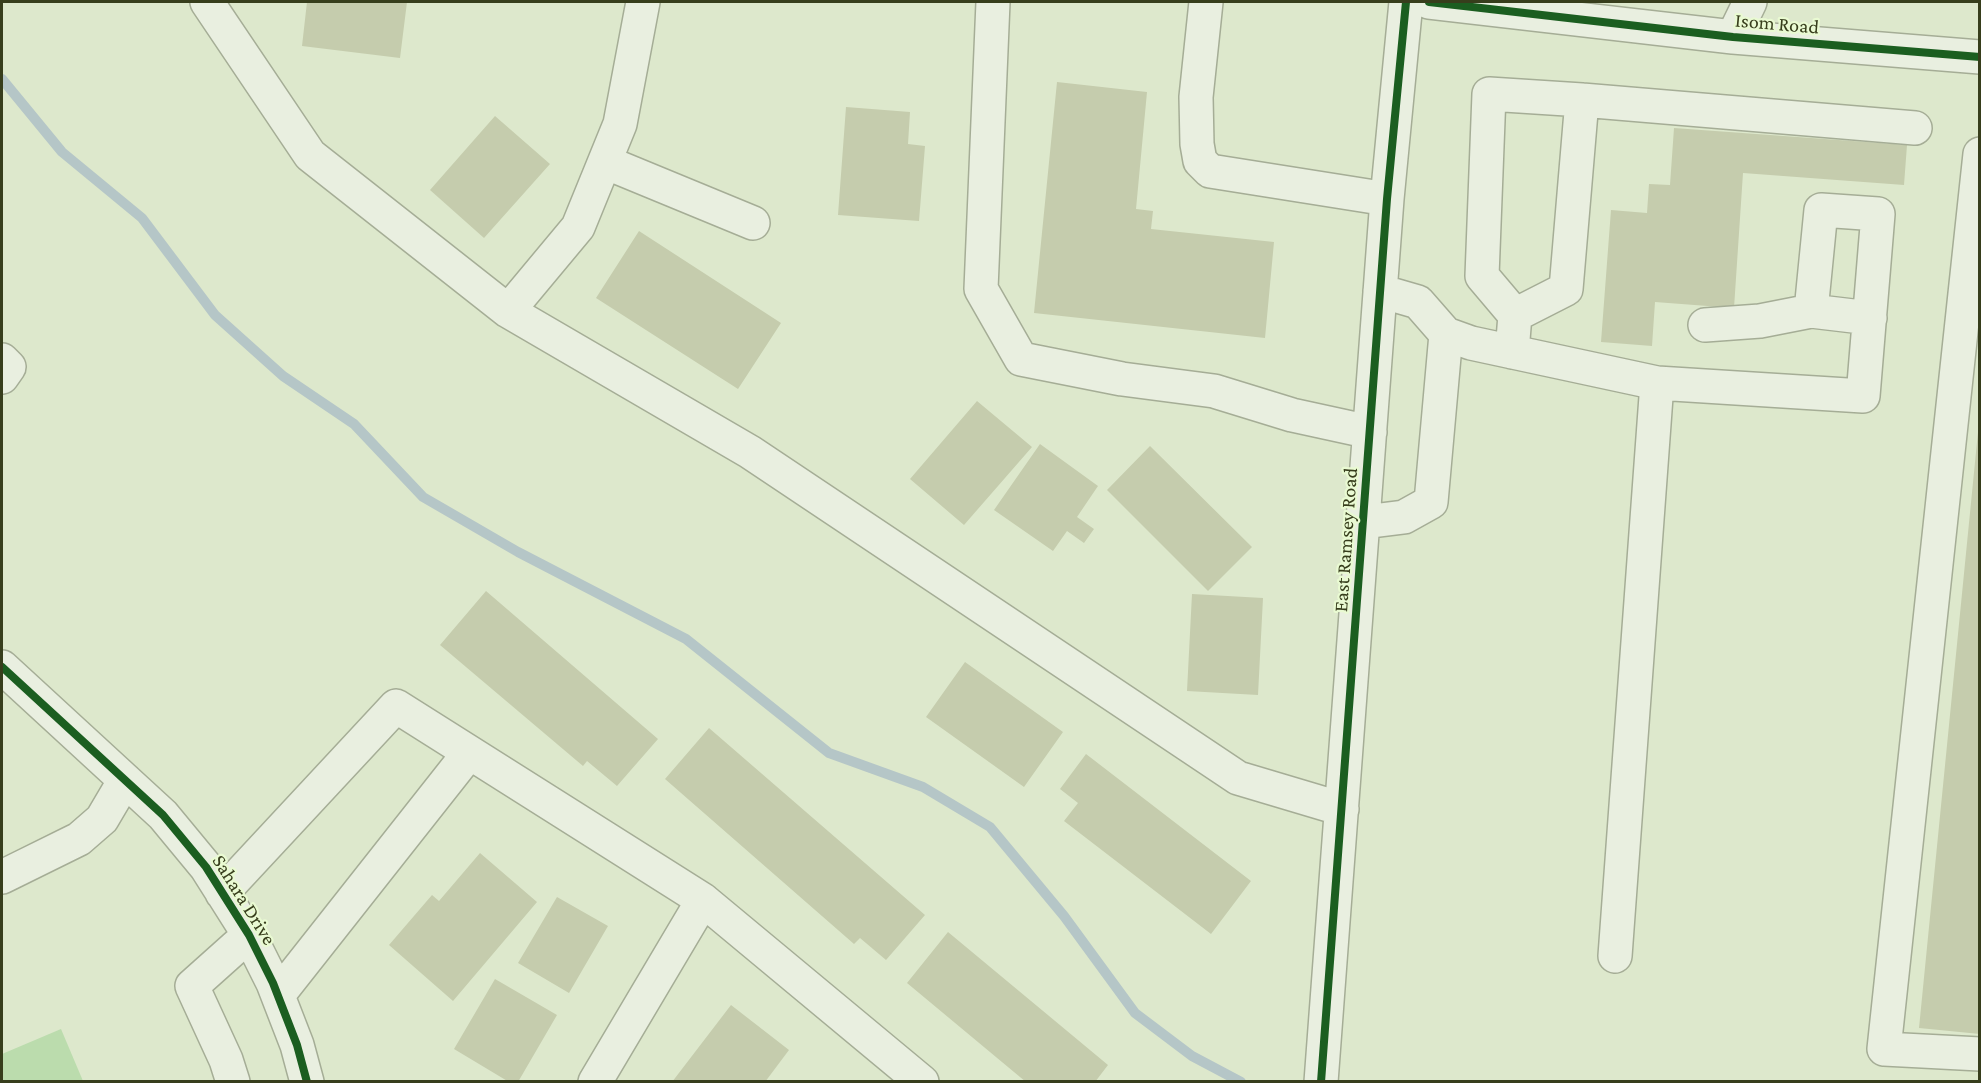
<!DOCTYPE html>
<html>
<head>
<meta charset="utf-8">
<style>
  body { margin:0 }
  #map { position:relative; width:1981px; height:1083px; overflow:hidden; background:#dde8cc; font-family:"Crimson Pro",serif }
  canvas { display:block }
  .frame { position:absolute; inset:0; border:3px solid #373e1c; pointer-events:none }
</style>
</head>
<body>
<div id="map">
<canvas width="1981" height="1083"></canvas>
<div class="frame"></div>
</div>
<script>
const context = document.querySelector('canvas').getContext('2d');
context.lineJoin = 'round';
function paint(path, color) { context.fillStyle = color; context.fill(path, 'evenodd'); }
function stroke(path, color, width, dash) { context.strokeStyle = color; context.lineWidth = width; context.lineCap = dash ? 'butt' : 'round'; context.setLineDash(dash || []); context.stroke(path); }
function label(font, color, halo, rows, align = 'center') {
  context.font = font + ' "Crimson Pro",serif'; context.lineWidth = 4.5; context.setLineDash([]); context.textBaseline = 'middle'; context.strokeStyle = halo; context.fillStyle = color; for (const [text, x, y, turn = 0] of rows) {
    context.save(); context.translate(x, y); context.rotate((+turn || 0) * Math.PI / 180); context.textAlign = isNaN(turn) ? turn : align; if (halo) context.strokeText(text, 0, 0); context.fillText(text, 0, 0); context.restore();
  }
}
const green = new Path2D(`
  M61 1029 83 1081H2V1054Z`);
const stream = new Path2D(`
  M2 79 62 152 142 218 215 315 283 376 354 424 423 497 518 552 686 639 829 753 923 787 990 827 1064 916 1135 1013 1192 1056 1241 1082`);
const building = new Path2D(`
  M307 2H407L400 58 302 46Z
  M1057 82 1147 92 1136 209 1153 211 1151 229 1274 242 1265 338 1034 313Z
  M846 107 910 112 908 144 925 146 919 221 838 215Z
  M495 116 550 164 484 238 430 190Z
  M1674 128 1907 145 1904 185 1743 173 1734 308 1655 302 1652 346 1601 342 1611 210 1647 213 1649 184 1670 185Z
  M639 231 781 323 738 389 596 298Z
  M977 401 1032 447 964 525 910 479Z
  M1978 432H1980V1034L1919 1028Z
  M1040 444 1098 486 1077 517 1094 529 1084 543 1067 531 1053 551 994 510Z
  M1150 446 1252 547 1208 591 1107 490Z
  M486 591 658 739 617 786 587 761 583 766 440 645Z
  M1192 594 1263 598 1258 695 1187 691Z
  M965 662 1063 732 1024 787 926 717Z
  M709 728 925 915 886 960 860 938 854 944 665 779Z
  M1086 754 1251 881 1211 934 1064 821 1078 803 1060 789Z
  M480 853 537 902 453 1001 389 945 432 895 439 901Z
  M557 897 608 926 569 993 518 963Z
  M948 932 1108 1065 1095 1082H1026L907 983Z
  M495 979 557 1015 518 1082H509L454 1049Z
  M731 1005 789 1050 765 1082H672Z`);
const minor = new Path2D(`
  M207 2 310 155 508 311 750 452 1238 778 1342 809
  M993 2 981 289 1021 359 1122 379 1214 391 1292 415 1370 432
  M1206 2 1196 97 1197 144 1200 161 1210 171 1387 199
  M1429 2 1733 37 1980 57
  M1733 37 1750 2
  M1582 100 1915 128
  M1980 154 1884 1049 1980 1054
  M605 162 753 223
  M508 311 578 227 620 124 643 2
  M1705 325 1760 321 1811 311
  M1446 334 1471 343 1657 383 1863 396 1878 214 1821 210 1811 311 1870 318
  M1512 352 1515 315 1566 289 1582 100 1489 94 1482 276 1515 315
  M2 360 9 367 2 377
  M1364 522 1404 517 1431 502 1446 334 1418 302 1380 291
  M2 667 163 815 206 867 249 935 273 983 297 1045 307 1082
  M2 877 79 839 102 819 125 780
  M222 893 396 706 703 900 922 1082
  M1615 956 1657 383
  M278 995 469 753
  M233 1082 226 1060 192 986 249 935
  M595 1082 703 900
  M1321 1082 1387 199 1406 2`);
const cycleway = new Path2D(`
  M1429 2 1733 37 1980 57
  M2 667 163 815 206 867 249 935 273 983 297 1045 307 1082
  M1321 1082 1387 199 1406 2`);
const streetNames = [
  ["Isom Road",1777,24,5],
  ["East Ramsey Road",1346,540,-86],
  ["Sahara Drive",244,900,58]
];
paint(green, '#bbdcad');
stroke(stream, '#b5c6c7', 10);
paint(building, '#c5ccad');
stroke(minor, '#a5ad96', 36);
stroke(minor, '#e9efe0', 33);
stroke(cycleway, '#1b5e20', 8);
label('20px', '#373e1c', '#e9fad2', streetNames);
</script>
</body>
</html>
